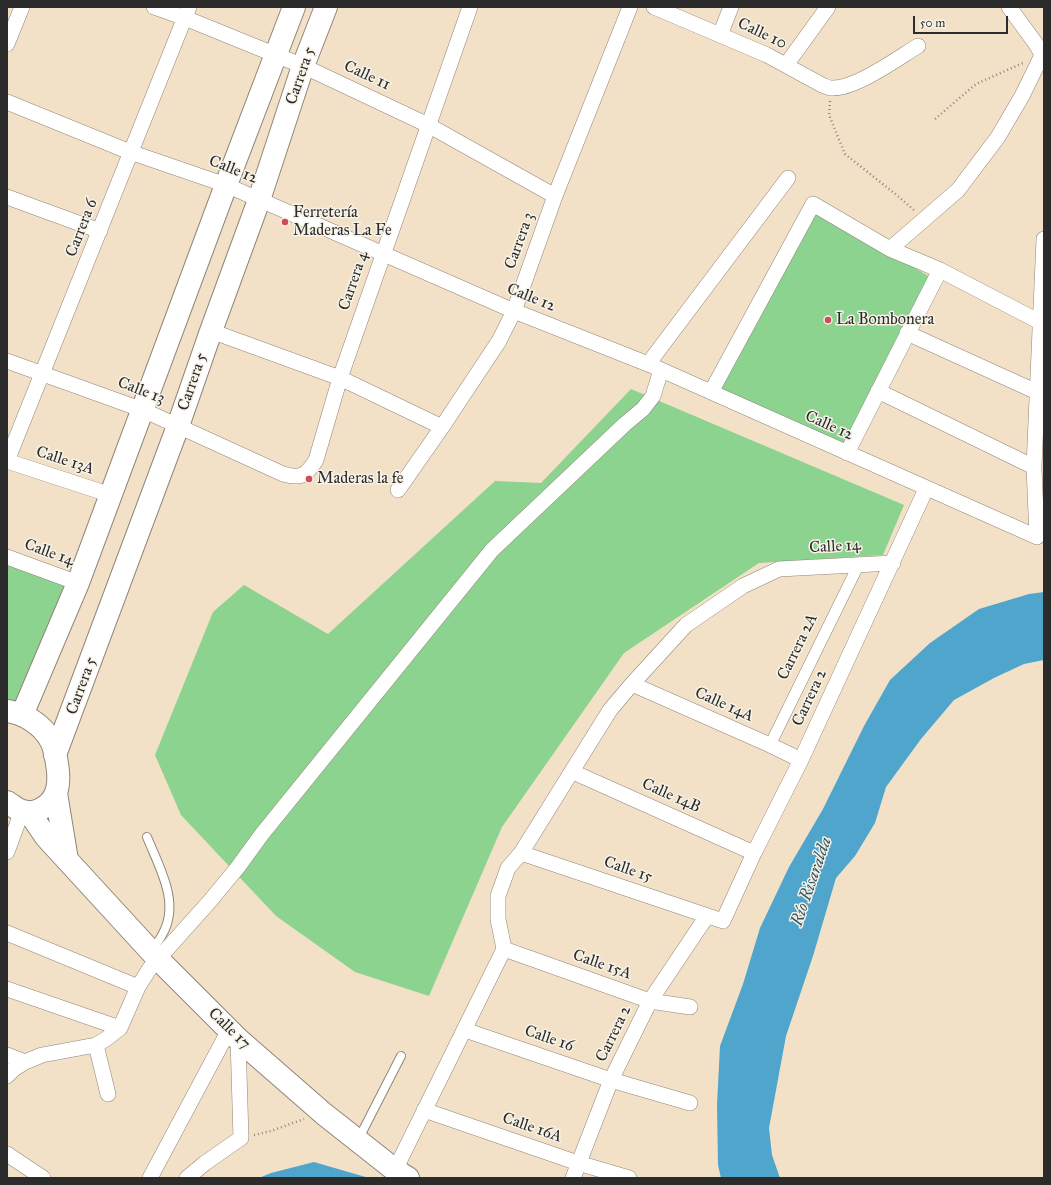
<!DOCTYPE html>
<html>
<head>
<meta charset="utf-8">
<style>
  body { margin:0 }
  #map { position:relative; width:1051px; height:1185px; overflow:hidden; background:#f3e1c7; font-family:"IM FELL Great Primer",serif }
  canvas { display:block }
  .frame { position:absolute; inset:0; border:8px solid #2b2b2b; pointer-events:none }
  .scale { position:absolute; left:913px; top:16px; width:95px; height:18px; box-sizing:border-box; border:2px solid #2b2b2b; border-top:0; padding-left:5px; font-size:12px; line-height:14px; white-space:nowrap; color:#2b2b2b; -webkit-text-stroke:3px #f7f3e8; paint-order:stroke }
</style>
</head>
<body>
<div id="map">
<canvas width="1051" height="1185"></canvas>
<div class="frame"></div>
<div class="scale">50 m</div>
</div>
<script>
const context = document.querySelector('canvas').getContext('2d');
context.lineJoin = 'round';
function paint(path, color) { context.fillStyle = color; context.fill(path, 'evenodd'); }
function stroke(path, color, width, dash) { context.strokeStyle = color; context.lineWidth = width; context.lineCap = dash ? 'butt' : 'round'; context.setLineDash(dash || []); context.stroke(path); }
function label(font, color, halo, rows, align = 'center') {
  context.font = font + ' "IM FELL Great Primer",serif'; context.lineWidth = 3; context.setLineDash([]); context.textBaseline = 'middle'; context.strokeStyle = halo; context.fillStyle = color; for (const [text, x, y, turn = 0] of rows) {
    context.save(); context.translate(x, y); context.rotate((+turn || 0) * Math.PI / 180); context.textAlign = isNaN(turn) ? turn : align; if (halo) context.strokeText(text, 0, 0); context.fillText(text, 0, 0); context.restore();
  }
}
const green = new Path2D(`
  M815 208 930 277 843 446 714 392Z
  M631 389 904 505 883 555 759 563 624 653 502 827 429 996 355 972 276 916 181 815 155 755 213 612 244 585 328 634 495 481 541 483Z
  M7 557 78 583 22 715 7 711Z`);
const water = new Path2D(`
  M1044 592V660L1024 664 994 678 954 700 921 739 886 787 875 823 855 856 836 878 813 956 786 1036 769 1128 772 1155 780 1178H721L718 1165 717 1105 720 1046 743 984 760 928 789 867 823 809 864 726 890 680 930 643 979 609 1029 594Z
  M314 1162 369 1178H370H259L271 1173Z`);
const path = new Path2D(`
  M830 101 829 115 845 154 899 197 915 211
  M935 119 976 84 1023 63
  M254 1135 271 1131 304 1119`);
const service = new Path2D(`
  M147 837C159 867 181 903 162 935 160 940 155 945 151 950
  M358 1140 401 1056`);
const pedestrian = new Path2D(`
  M770 745 859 564`);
const minor = new Path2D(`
  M154 7 185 18 303 66 428 125 555 196
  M654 7 767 55 822 85C825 86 828 88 831 88 854 90 898 58 918 46
  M1009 7 1036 44 1044 58
  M720 35 731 7
  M7 44 22 7
  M786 65 828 7
  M7 102 130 152 226 185 514 311 648 364 1037 537 1034 467 1044 239
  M7 197 100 231
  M890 249 958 190 998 137 1022 96 1042 55
  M211 331 340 378 442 427
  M907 333 1037 392
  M7 361 143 410 283 474C301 479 306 476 316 460L340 378 470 7
  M648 364 788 178
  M878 391 1034 467
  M711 392 813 204 890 249 940 270 1040 322
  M847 453 940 270
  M7 461 189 7
  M7 461 111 495
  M398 490 442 427 499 341 514 311 555 196 630 7
  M7 557 78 583
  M632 684 770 745 801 760
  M573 772 754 853
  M7 852 22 811
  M521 853 723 921 754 853 801 760 926 489
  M7 933 138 987
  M504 949 650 1001 690 1007
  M7 989 120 1028
  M465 1030 611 1080 690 1103
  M96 1045 108 1094
  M7 1055 25 1062
  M7 1076 14 1069 25 1062 42 1055 96 1045 106 1039 120 1028 138 987 150 968 210 901 238 867 262 834 492 550 625 424 643 409 653 396 661 370
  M424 1110 578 1163 629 1178
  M7 1154 43 1178
  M395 1170 504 949 498 919V896L508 868 521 853 610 710 632 684 686 625 743 586 779 569 893 563
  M150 1178 229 1030
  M187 1178 205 1163 241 1138 238 1039
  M573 1178 611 1080 650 1001 707 916`);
const secondary = new Path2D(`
  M22 715 78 583 226 185 294 7
  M55 755 178 426 211 331 259 200 303 66 326 7`);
const primary = new Path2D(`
  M7 711C24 713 43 725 51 741 54 746 55 753 56 758 60 778 61 799 41 809 36 812 29 813 23 811 17 810 12 805 7 802
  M56 793 67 860
  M29 812 46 837 158 959 238 1039 324 1114 395 1170 408 1178`);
const markers = [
  [285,222,4,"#d1495b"],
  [828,320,4,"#d1495b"],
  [309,479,4,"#d1495b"]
];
const streetNames = [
  ["Calle 10",762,34,25],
  ["Carrera 5",301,76,-71],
  ["Calle 11",367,76,25],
  ["Calle 12",233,170,22],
  ["Carrera 6",82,228,-69],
  ["Carrera 3",520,241,-70],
  ["Carrera 4",354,281,-71],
  ["Calle 12",531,298,22],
  ["Carrera 5",193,382,-71],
  ["Calle 13",141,391,21],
  ["Calle 12",829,426,24],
  ["Calle 13A",65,461,18],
  ["Calle 14",835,547,-3],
  ["Calle 14",49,553,20],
  ["Carrera 2A",798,647,-64],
  ["Carrera 5",82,686,-70],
  ["Carrera 2",810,698,-65],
  ["Calle 14A",724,705,24],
  ["Calle 14B",671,796,24],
  ["Calle 15",628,870,19],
  ["Calle 15A",602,965,19],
  ["Calle 17",229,1029,44],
  ["Carrera 2",614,1034,-64],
  ["Calle 16",549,1039,19],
  ["Calle 16A",532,1128,19]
];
const poiNames = [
  ["Ferretería",293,213],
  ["Maderas La Fe",293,231],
  ["La Bombonera",836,320],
  ["Maderas la fe",317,479]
];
const waterNames = [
  ["Río Risaralda",812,882,-71]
];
paint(green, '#8bd38e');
paint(water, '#4fa5cc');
stroke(service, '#8f8679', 10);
stroke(pedestrian, '#8f8679', 12);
stroke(minor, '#8f8679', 16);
stroke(secondary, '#8f8679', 24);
stroke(primary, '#8f8679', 24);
stroke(path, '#8f8679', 2.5, [1, 3]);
stroke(service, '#fff', 8);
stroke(pedestrian, '#fff', 11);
stroke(minor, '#fff', 15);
stroke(secondary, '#fff', 22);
stroke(primary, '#fff', 22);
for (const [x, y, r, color] of markers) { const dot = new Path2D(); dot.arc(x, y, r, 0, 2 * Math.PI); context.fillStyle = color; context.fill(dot); stroke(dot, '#f7f3e8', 1.5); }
label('16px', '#2b2b2b', '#f7f3e8', streetNames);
label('16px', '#2b2b2b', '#f7f3e8', poiNames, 'left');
label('italic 17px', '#385663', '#f7f3e8', waterNames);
</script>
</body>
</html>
